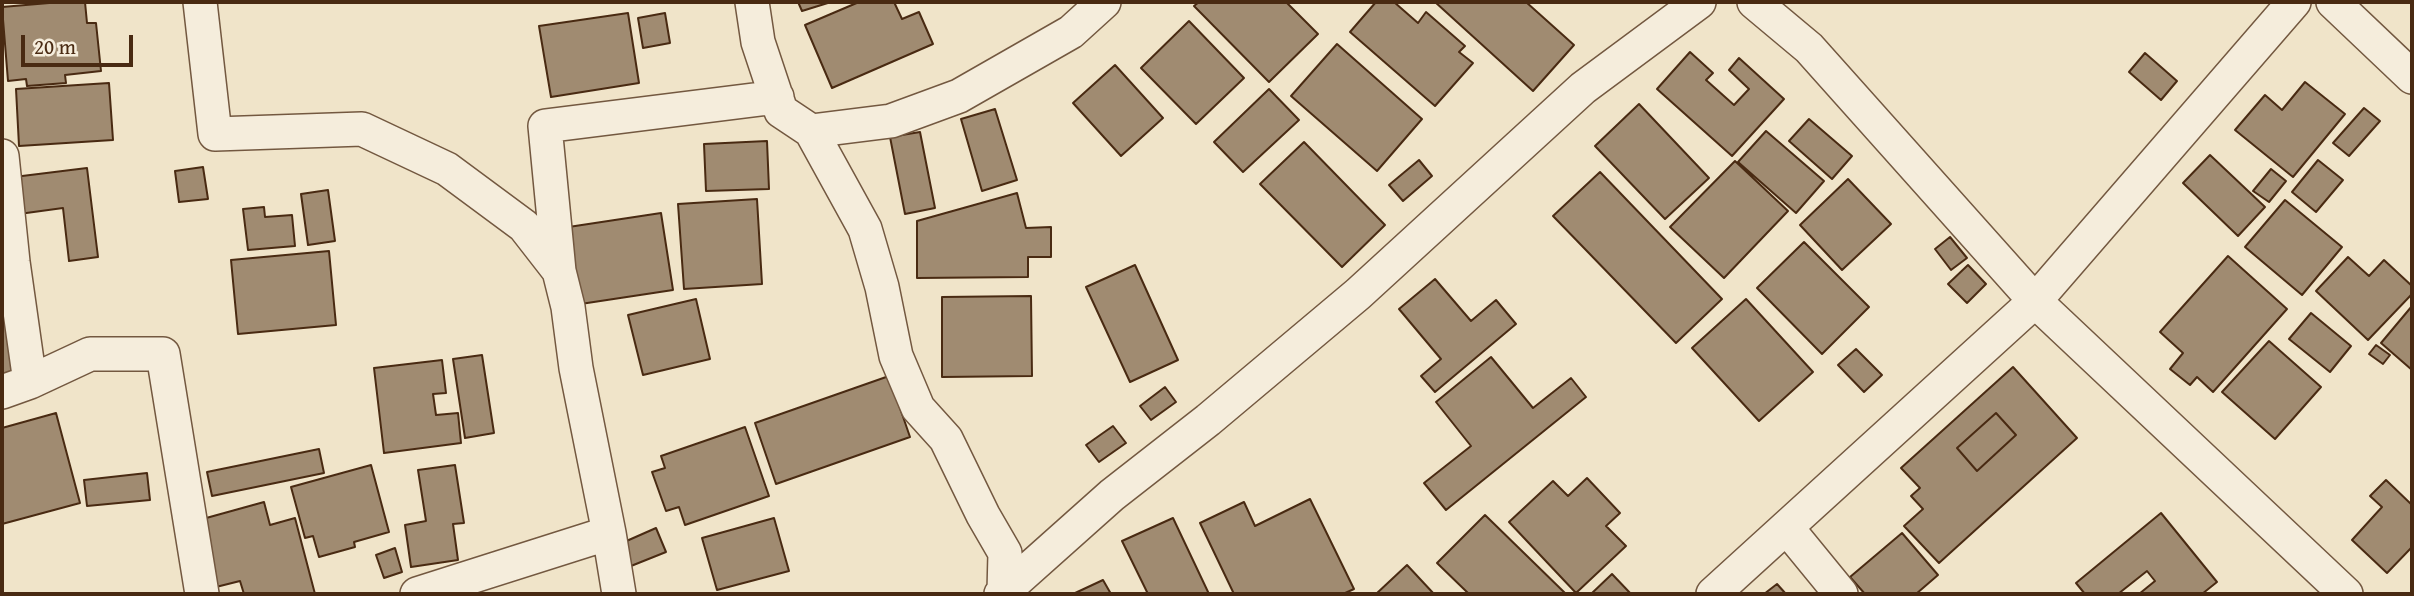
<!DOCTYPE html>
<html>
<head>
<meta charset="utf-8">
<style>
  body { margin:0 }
  #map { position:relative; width:2414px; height:596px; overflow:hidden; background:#f0e4c9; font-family:"Gentium Book Plus",serif }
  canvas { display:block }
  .frame { position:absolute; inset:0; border:4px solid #492a12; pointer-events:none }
  .scale { position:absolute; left:21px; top:35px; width:112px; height:32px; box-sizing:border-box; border:4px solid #492a12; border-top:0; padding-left:9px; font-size:21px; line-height:24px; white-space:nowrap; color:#492a12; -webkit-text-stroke:5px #f5eddc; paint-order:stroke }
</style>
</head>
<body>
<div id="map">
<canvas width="2414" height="596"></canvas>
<div class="frame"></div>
<div class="scale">20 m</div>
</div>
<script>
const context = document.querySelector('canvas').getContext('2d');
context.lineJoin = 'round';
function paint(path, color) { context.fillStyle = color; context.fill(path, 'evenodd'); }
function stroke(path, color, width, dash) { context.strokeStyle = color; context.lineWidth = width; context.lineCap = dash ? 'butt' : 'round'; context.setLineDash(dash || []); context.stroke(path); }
const building = new Path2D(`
  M61 2H85L87 23H96L101 71 65 75 66 83 27 86 26 79 8 81 2 7Z
  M798 2H831L802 11Z
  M859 2H894L902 19 919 12 933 44 832 88 805 25Z
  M1199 2H1286L1318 34 1269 82 1194 6Z
  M1376 2H1394L1418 23 1426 12 1465 46 1459 52 1473 63 1435 106 1350 32Z
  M1435 2H1526L1574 45 1533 91Z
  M628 13 639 83 551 97 539 26Z
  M665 13 670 43 643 48 638 18Z
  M1189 21 1244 78 1196 124 1141 68Z
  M1337 44 1422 119 1377 171 1291 96Z
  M1690 52 1713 73 1706 80 1734 105 1749 89 1729 70 1739 58 1784 99 1732 156 1657 89Z
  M2145 53 2177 81 2161 100 2129 72Z
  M1115 65 1163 118 1121 156 1073 103Z
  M2305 82 2345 114 2293 177 2235 130 2265 95 2282 110Z
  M109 83 113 140 19 146 16 89Z
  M1269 89 1299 120 1243 172 1214 142Z
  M1639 104 1709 178 1665 219 1595 146Z
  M2364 108 2380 121 2349 156 2333 143Z
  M995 109 1017 180 982 191 961 119Z
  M1809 119 1852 156 1832 179 1789 141Z
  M1766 131 1824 181 1796 213 1738 162Z
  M920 132 935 208 905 214 890 137Z
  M767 141 769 189 706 191 704 144Z
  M1304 142 1385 225 1342 267 1260 184Z
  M2210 155 2265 207 2238 236 2183 183Z
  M1419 160 1432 176 1403 201 1389 185Z
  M2318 160 2343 180 2316 212 2292 192Z
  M1735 161 1788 211 1724 278 1670 227Z
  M203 167 208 199 179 202 175 171Z
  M87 168 98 257 69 261 63 208 19 214 14 177Z
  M2271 169 2286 181 2269 202 2253 191Z
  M1600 172 1722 299 1676 343 1553 216Z
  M1848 179 1891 224 1842 270 1800 225Z
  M328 190 335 241 308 245 301 194Z
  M1017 193 1026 228 1051 227V257H1028V277L917 278V221Z
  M757 199 762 284 684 289 678 204Z
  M2285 200 2342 247 2302 295 2245 247Z
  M264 207 265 217 292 215 295 246 248 250 243 209Z
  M661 213 673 290 574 305 562 228Z
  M1950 237 1967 258 1951 270 1935 249Z
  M1804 242 1869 307 1822 354 1757 288Z
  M329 251 336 325 238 334 231 260Z
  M2228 256 2287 309 2213 392 2197 377 2190 385 2170 369 2183 353 2160 332Z
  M2348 257 2369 276 2384 260 2412 286V294L2368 340 2316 291Z
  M1135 265 1178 360 1130 382 1086 287Z
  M1968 265 1986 284 1967 303 1948 284Z
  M1435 279 1471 321 1496 300 1516 324 1435 392 1421 376 1441 359 1399 309Z
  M1031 296 1032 376 942 377V297Z
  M696 299 710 359 643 375 628 315Z
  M1746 299 1813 372 1759 421 1692 348Z
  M2 303 21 377 2 382Z
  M2412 306V370L2381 343Z
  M2311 313 2351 346 2330 372 2289 339Z
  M2269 341 2321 387 2275 439 2222 392Z
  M2376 345 2390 355 2383 364 2369 354Z
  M1856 349 1882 375 1864 392 1838 365Z
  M482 355 494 433 465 438 453 359Z
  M1491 357 1533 408 1571 378 1586 397 1446 510 1424 483 1471 446 1436 402Z
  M442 360 446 393 433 394 436 415 458 413 461 443 384 453 374 368Z
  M2013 367 2077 438 1939 563 1904 526 1923 509 1911 496 1920 488 1901 468ZM1996 413 2016 435 1977 471 1957 448Z
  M889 376 910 437 776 484 755 423Z
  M1165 387 1176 402 1151 420 1140 406Z
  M56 413 80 503 2 524V428Z
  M1996 413 2016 435 1977 471 1957 448Z
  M1113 426 1126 443 1099 462 1086 445Z
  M745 427 769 496 685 525 679 507 666 511 652 472 665 468 661 456Z
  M319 449 324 473 212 496 207 472Z
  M371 465 389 532 354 542 355 547 319 557 313 536 305 538 291 487Z
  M455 465 464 523 453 524 458 560 411 567 405 525 426 521 418 470Z
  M147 473 150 500 87 506 84 480Z
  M1587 478 1620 513 1606 526 1626 546 1576 593 1509 522 1553 481 1568 496Z
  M2386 480 2412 505V547L2387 573 2352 540 2382 507 2370 496Z
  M1310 499 1354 589 1343 594H1234L1200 523 1244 502 1255 526Z
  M264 502 270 525 295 518 315 594H244L240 581 216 587 199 520Z
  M2161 513 2217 582 2202 594H2139L2155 581 2147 571 2118 594H2085L2076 583Z
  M1485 515 1566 594H1469L1437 563Z
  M774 518 789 571 717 590 702 538Z
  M1173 518 1209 594H1148L1122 541Z
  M656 528 666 552 631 566 622 543Z
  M1902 533 1938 575 1916 594H1865L1850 577Z
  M395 548 402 572 384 578 376 555Z
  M1407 565 1434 594H1376Z
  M1612 574 1631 594H1591Z
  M1103 580 1111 594H1073Z
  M1777 584 1786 594H1764Z`);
const street = new Path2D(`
  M200 2 215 134 362 129 447 169 524 226 559 271
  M752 2 758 42 781 111 811 131 891 121 959 96 1071 32 1104 2
  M1754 2 1809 48 2035 301 2346 594
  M2333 2 2412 77
  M811 131 865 229 882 287 896 356 918 408 946 439 983 515 1005 553 1004 592
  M2 156 13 262 30 382 2 392
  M30 382 90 354H163L202 594
  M1787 528 1841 594
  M417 594 609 533
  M619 594 609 533 576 368 568 307 559 271 545 126 777 97
  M1001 594 1112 495 1208 420 1358 294 1583 88 1699 2
  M1713 594 2035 301 2294 2`);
paint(building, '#a08b71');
stroke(building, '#492a12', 2);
stroke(street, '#735840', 36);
stroke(street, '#f5eddc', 33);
</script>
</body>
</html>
